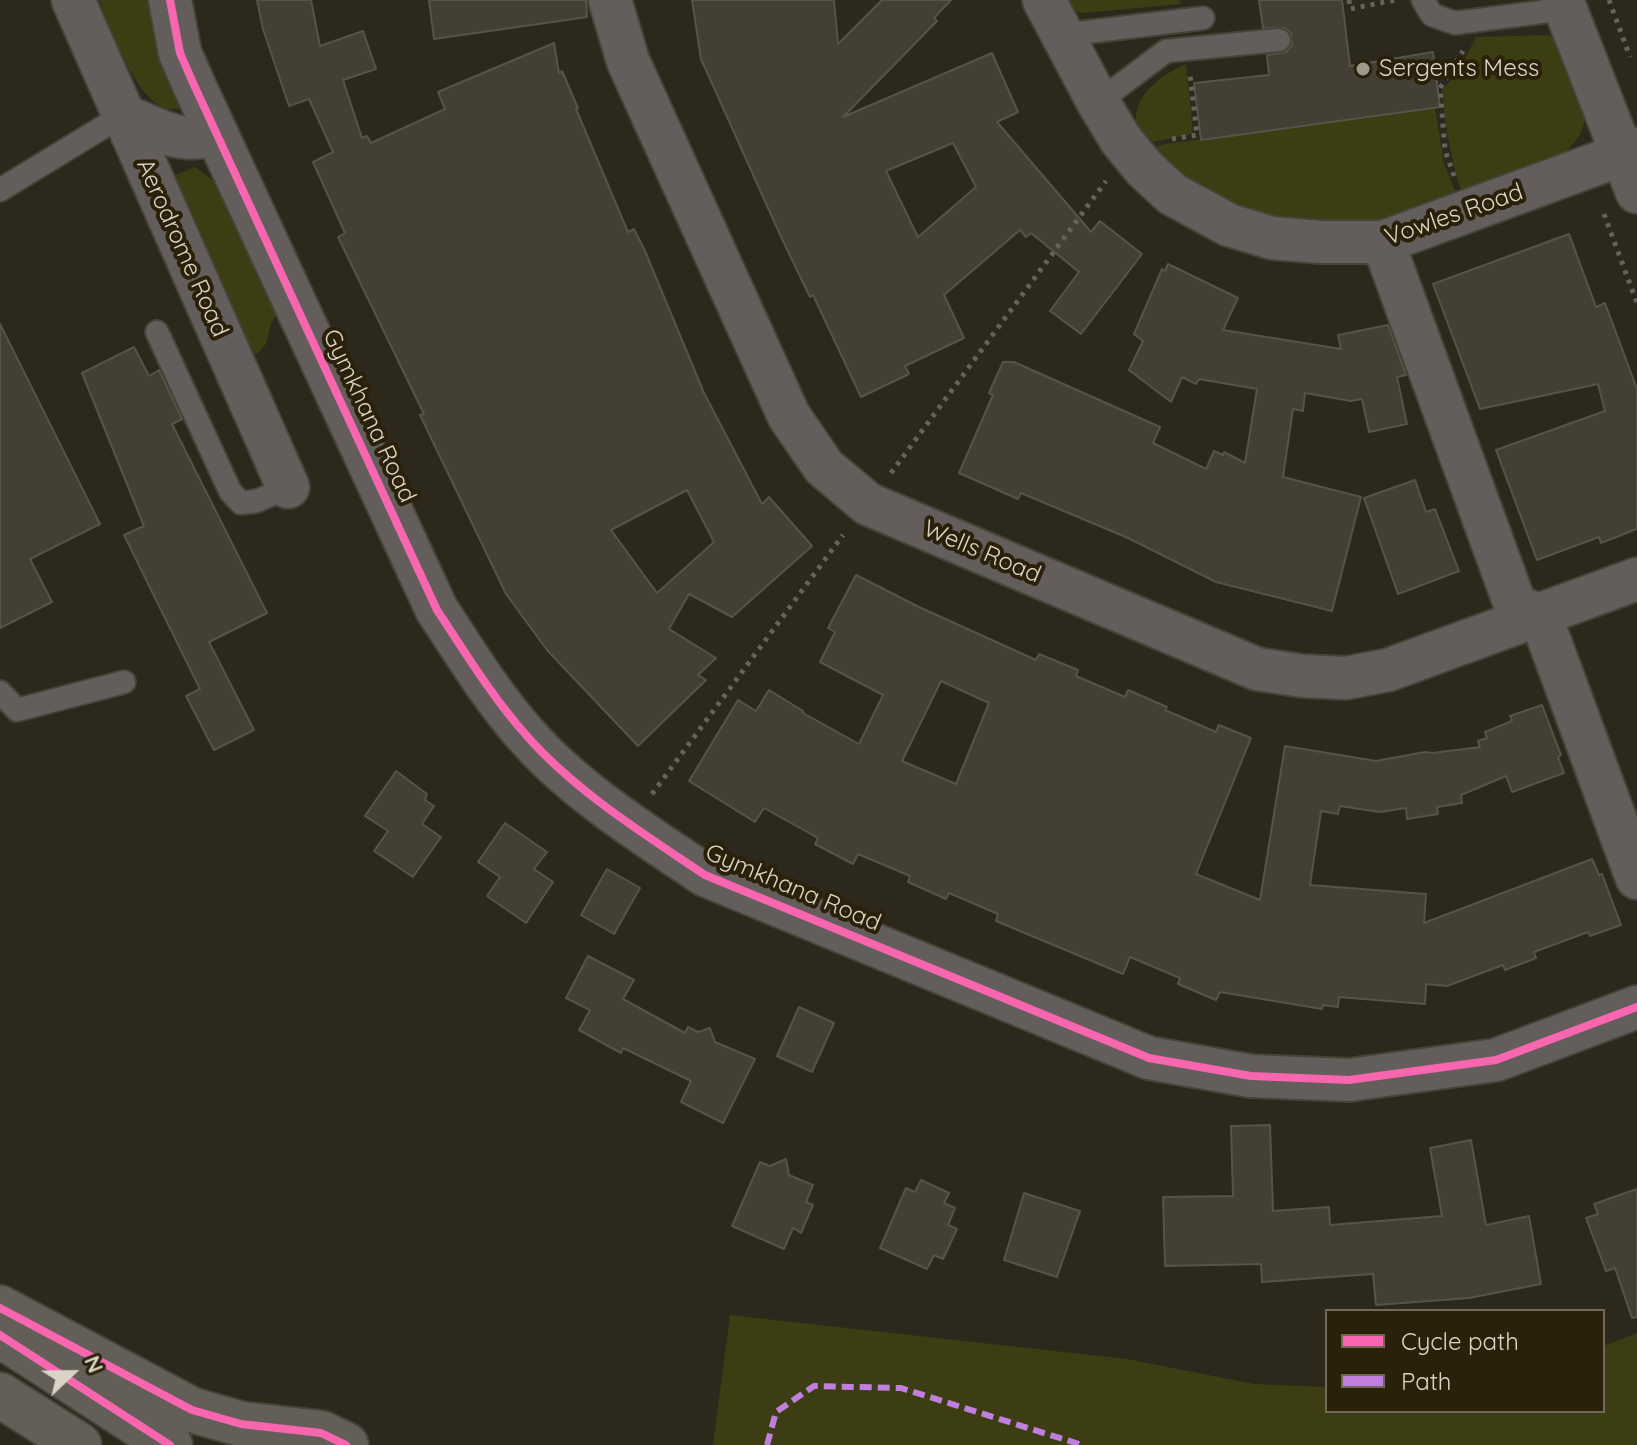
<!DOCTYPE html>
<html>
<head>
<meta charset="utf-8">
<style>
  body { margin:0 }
  #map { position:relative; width:1637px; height:1445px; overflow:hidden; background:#2d281c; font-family:Quicksand,sans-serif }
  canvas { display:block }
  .legend { position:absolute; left:1325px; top:1309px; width:280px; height:104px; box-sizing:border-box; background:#2b210a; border:2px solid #716956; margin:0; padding:10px 14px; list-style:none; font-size:24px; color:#dad4c7 }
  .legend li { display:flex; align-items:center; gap:16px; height:40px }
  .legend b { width:40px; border:2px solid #716956 }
  .north { position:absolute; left:32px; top:1333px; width:80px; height:80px; -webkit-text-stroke:6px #2b210a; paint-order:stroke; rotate:68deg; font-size:22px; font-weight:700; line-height:32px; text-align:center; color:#dad4c7 }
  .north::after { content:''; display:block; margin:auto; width:28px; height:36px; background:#dad4c7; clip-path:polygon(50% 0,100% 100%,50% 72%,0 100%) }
</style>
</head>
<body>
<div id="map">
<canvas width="1637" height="1445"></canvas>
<ul class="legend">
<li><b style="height:10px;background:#f766af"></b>Cycle path</li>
<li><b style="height:10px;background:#c07fdc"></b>Path</li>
</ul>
<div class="north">N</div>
</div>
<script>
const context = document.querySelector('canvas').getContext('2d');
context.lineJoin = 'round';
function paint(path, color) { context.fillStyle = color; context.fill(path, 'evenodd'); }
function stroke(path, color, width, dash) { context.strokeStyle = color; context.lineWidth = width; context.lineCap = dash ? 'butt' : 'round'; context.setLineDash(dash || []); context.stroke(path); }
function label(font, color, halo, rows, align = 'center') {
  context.font = font + ' Quicksand,sans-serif'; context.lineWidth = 8; context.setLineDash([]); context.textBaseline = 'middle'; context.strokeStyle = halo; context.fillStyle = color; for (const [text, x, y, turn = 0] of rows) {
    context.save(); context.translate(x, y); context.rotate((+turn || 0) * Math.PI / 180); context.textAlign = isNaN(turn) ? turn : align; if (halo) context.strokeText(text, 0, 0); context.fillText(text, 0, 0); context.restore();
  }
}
const green = new Path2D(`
  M99 0H159L183 100 179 108C143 123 109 24 99 0Z
  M1062 0H1180L1181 4 1082 13 1067 8Z
  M1548 35 1556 39C1563 55 1584 93 1585 108 1590 164 1504 181 1463 196 1451 161 1445 127 1442 90L1458 73 1476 37Z
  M1186 64 1193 131 1189 135 1146 143C1142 136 1136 127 1136 119 1135 93 1165 73 1186 64Z
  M1435 108 1444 163 1458 199C1427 210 1396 221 1363 224 1292 231 1197 203 1148 149L1165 144Z
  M195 167 230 193 281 308 271 323 266 344 257 354 250 353 174 176Z
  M730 1315 1127 1359 1254 1384 1327 1387V1411H1603V1346L1637 1333V1445H713Z`);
const building = new Path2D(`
  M257 0H311L320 46 363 31 376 69 343 80 362 138 367 136 371 143 445 109 438 92 554 43 559 73 562 71 578 108 576 109 628 232 634 229 645 251 704 393 762 504 769 497 812 546 732 617 689 594 669 629 716 658 698 675 706 680 638 746 547 650 506 594 420 415 424 414 338 237 345 233 313 162 333 152 309 99 289 106 263 29ZM687 490 714 542 657 593 611 530Z
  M429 0H586L587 17 434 39Z
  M692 0H834L838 44 882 0H951L934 18 937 21 843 117 992 53 1018 112 997 122 1091 232 1100 221 1142 254 1081 334 1050 311 1079 272 1031 233 1026 237 1020 230 944 295 964 338 905 366 909 374 861 397 813 295 810 297 782 239 701 59ZM953 143 976 187 918 237 886 171Z
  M1259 0H1342L1350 66 1433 52 1440 107 1201 140 1194 83 1269 75 1267 55 1286 52 1292 45 1291 33 1285 28H1263Z
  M1569 234 1596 307 1605 303 1637 389V529L1601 543 1599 537 1537 560 1496 450 1605 411 1598 384 1480 409 1433 284Z
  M1168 264 1238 298 1223 330 1341 349 1338 335 1388 325 1406 375 1397 377 1407 424 1369 432 1362 399 1351 401 1305 393 1303 411 1293 409 1283 477 1361 497 1332 611 1216 582 1128 538 1021 493 1018 499 959 473 993 395 989 393 1003 362H1014L1160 427 1153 443 1206 469 1214 451 1223 455 1224 452 1245 463 1257 389 1199 379 1196 384 1182 377 1171 402 1129 370 1143 341 1134 334 1162 269 1165 271Z
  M0 324 100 524 30 559 52 602 0 628Z
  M134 347 149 376 159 370 182 419 172 424 267 613 209 642 254 730 214 750 186 696 200 689 124 535 144 526 82 373Z
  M1415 480 1426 512 1435 509 1459 571 1398 594 1364 498Z
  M856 575 919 607 1036 660 1039 654 1078 670 1076 676 1125 697 1128 690 1167 707 1165 710 1216 732 1219 725 1251 738 1196 874 1260 900 1285 746 1376 761 1425 752 1433 753 1480 747 1478 741 1487 738 1485 732 1512 721 1510 716 1542 705 1561 755 1558 757 1564 773 1512 792 1506 776 1461 795 1462 803 1437 807 1438 814 1407 819 1406 808 1380 812 1340 806 1338 814 1321 811 1310 885 1426 894 1424 923 1592 859 1599 875 1602 874 1621 925 1590 936 1588 932 1534 952 1536 958 1505 970 1503 965 1447 986 1426 984 1425 1004 1339 997 1338 1007 1323 1005 1322 1009 1220 992 1216 1000 1178 984 1180 978 1130 957 1123 974 996 921 998 914 949 893 946 899 908 882 910 876 858 854 853 864 815 844 818 838 764 808 755 822 689 781 738 700 756 711 769 690 803 711V713L859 744 883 695 820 662 835 632 828 628ZM941 681 989 703 956 784 902 761Z
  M396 771 427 794 425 800 434 806 422 824 441 837 413 877 374 851 388 831 365 816Z
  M505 823 547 852 534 869 553 882 526 923 487 896 500 877 478 862Z
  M607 869 640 888 614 934 581 915Z
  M588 956 634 980 623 999 685 1033 688 1027 698 1032 710 1028 715 1042 755 1059 723 1123 681 1102 691 1081 623 1048 621 1053 579 1030 590 1010 566 998Z
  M799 1007 834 1023 812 1072 777 1056Z
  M1270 1125 1273 1211 1329 1207 1330 1225 1442 1216 1430 1148 1471 1140 1486 1225 1529 1216 1541 1284 1469 1298 1376 1305 1373 1274 1262 1282 1261 1264 1165 1266 1163 1197 1233 1196 1231 1126Z
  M786 1159 789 1175 813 1185 806 1202 813 1205 801 1233 793 1228 784 1249 732 1226 760 1162 770 1166Z
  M921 1180 949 1193 944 1203 955 1208 948 1225 957 1229 943 1259 934 1255 927 1269 880 1248 906 1188 915 1192Z
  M1637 1189V1317L1632 1318 1615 1268 1606 1271 1586 1218 1598 1214 1594 1204Z
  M1024 1193 1080 1211 1057 1277 1004 1260Z`);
const path = new Path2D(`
  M1349 0 1350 9 1395 0
  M1609 0 1630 57
  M1172 139 1197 135 1190 75
  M1454 176 1445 150 1440 88 1463 51
  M1604 214 1637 303
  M891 473 1106 181
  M652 794 843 535`);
const service = new Path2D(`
  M1423 0 1432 15 1455 23 1565 9
  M1062 35 1203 18
  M1098 102 1166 51 1279 40
  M0 190 123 115
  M157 332 230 491 241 503 257 501 288 487
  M0 692 17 710 124 682`);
const minor = new Path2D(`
  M73 0 288 487
  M170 0 180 53 194 85 437 610C465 652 492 697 526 735 575 791 644 834 705 875L1149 1058 1251 1076 1349 1080 1496 1060 1637 1007
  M610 0 628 61 789 416 824 467 868 504 1257 669 1303 676 1346 678 1388 670 1637 579
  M1044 0 1098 102 1121 140 1144 168 1172 194 1229 225 1272 238 1320 242H1383L1637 149
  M1562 0 1637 192
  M123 115C153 127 184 148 215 132
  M1383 242 1516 607 1540 615 1637 878`);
const primary = new Path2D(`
  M0 1308 192 1410 241 1424 321 1433 346 1445
  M0 1335 170 1445
  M0 1395 79 1445`);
const quiet = new Path2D(`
  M767 1445 776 1412 814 1386 901 1388 1082 1445`);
const cycleway = new Path2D(`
  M170 0 180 53 194 85 437 610C465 652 492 697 526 735 575 791 644 834 705 875L1149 1058 1251 1076 1349 1080 1496 1060 1637 1007
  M0 1308 192 1410 241 1424 321 1433 346 1445
  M0 1335 170 1445`);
const markers = [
  [1363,69,8,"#9d988b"]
];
const poiNames = [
  ["Sergents Mess",1379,69]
];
const streetNames = [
  ["Vowles Road",1454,215,-19],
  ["Aerodrome Road",182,248,66],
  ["Gymkhana Road",369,416,65],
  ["Wells Road",982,552,23],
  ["Gymkhana Road",793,888,23]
];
paint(green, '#3c3d12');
paint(building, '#443f35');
stroke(building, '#575349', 2);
stroke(service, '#474339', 26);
stroke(minor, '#474339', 46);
stroke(primary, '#474339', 48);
stroke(path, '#66625e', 5, [4, 6]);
stroke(service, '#635e5b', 22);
stroke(minor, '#635e5b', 42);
stroke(primary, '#645e58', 44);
stroke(quiet, '#c07fdc', 6, [12, 6]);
stroke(cycleway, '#f766af', 8);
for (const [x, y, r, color] of markers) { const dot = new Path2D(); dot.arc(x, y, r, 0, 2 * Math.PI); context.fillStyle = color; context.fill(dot); stroke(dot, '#2b210a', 3); }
label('24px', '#dad4c7', '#2b210a', poiNames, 'left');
label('24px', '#dad4c7', '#2b210a', streetNames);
</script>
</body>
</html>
